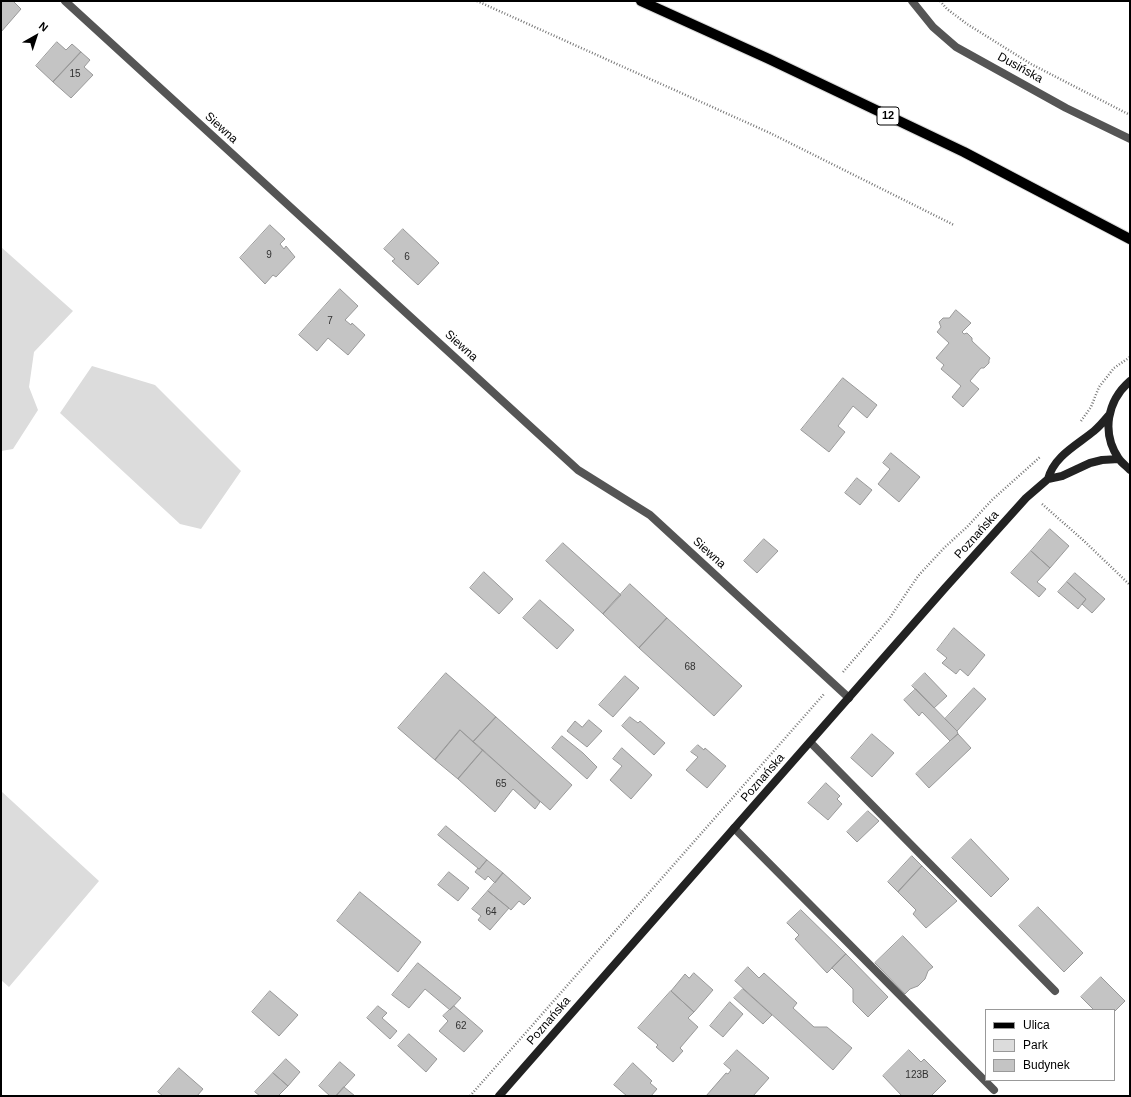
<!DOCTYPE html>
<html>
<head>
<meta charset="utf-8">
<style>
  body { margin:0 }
  #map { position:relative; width:1131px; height:1097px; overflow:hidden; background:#fff; font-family:Helvetica,sans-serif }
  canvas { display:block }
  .frame { position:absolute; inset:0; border:2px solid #000; pointer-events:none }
  .legend { position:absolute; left:985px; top:1009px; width:130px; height:72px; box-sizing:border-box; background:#fff; border:1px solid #999; margin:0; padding:5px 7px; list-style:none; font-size:12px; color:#000 }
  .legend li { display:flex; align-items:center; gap:8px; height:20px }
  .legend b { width:20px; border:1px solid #999 }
  .north { position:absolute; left:16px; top:16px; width:40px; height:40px; -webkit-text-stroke:3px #fff; paint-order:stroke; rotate:39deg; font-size:11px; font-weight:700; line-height:16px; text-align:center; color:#000 }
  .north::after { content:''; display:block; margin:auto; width:14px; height:18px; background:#000; clip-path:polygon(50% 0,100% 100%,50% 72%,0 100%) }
</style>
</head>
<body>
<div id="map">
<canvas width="1131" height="1097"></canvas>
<div class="frame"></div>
<ul class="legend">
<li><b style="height:5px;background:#000"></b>Ulica</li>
<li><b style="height:11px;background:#dcdcdc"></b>Park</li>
<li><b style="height:11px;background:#c4c4c4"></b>Budynek</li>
</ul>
<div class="north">N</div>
</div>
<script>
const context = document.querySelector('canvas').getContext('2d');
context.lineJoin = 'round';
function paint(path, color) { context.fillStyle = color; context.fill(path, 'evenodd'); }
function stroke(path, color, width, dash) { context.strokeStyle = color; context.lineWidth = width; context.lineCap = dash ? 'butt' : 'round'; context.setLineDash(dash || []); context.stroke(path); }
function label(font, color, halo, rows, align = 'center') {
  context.font = font + ' Helvetica,sans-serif'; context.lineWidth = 3; context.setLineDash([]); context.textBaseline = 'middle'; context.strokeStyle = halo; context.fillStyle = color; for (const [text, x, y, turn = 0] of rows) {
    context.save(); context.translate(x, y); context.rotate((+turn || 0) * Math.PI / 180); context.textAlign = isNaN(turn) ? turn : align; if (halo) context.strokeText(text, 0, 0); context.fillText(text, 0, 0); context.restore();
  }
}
const green = new Path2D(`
  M1 247 73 311 34 352 29 387 38 410 13 449 1 451Z
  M92 366 155 385 241 471 201 529 180 524 60 413Z
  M1 791 99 881 9 987 1 980Z`);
const building = new Path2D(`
  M1 1H13L21 9 1 32Z
  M57 42 66 50 72 44 81 52 53 82 36 66Z
  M81 52 90 60 84 67 93 75 71 98 53 82Z
  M270 225 285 239 280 244 284 249 286 246 295 257 276 277 273 275 265 284 240 258Z
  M403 229 439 263 418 285 392 261 395 259 384 249Z
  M340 289 358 306 345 320 351 325 352 323 365 335 348 355 328 338 317 351 299 335Z
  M956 310 971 323 962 332 964 334 967 333 972 338V341L990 358 989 360V363L984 368H981L970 381 979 389 963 407 952 397 961 386 941 369 944 365 936 358 949 343 937 332 941 327 939 322 943 318H949Z
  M843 378 877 405 867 418 853 406 838 426 845 432 829 452 801 430Z
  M891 453 920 477 899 502 878 484 890 469 883 463Z
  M857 478 872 490 860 505 845 493Z
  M1050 529 1069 546 1050 568 1031 551Z
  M764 539 778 551 757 573 744 561Z
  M563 543 621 595 603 614 546 561Z
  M1031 551 1050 568 1037 582 1046 589 1039 597 1011 573Z
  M484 572 513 599 499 614 470 588Z
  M1075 573 1105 599 1092 613 1082 604 1086 599 1067 582Z
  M1067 582 1086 599 1078 609 1058 592Z
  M630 584 667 618 639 648 603 614Z
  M540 600 574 630 557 649 523 618Z
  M667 618 742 686 714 716 639 648Z
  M954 628 985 655 968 676 960 669 956 674 942 663 947 658 937 650Z
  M446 673 496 717 473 742 460 730 435 760 398 728Z
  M925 673 947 696 934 708 912 686Z
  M625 676 639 688 613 717 599 705Z
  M974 688 986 699 957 731 945 719Z
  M916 689 957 731 958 734 950 741 922 712 919 716 904 700Z
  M496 717 572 785 550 810 473 742Z
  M630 717 638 723 640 721 665 743 654 755 622 726Z
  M589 720 602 731 587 747 567 731 575 721 582 727Z
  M460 730 483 750 458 779 435 760Z
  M872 734 894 753 872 777 851 758Z
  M958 734 971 748 929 788 916 774Z
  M562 736 583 753 597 767 587 779 552 748Z
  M698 745 704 750 705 748 726 766 707 788 686 770 698 757 691 752Z
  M622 748 652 775 631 799 610 780 622 766 613 759Z
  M483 750 540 802 535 809 513 789 495 812 458 779Z
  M826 783 840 796 837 799 842 804 828 820 808 803Z
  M868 811 879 821 857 842 847 832Z
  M446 826 487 860 479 869 438 835Z
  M971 839 1009 879 991 897 952 858Z
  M912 856 922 866 898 892 888 882Z
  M487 860 503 873 495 883 488 876 485 880 475 872 478 868 479 869Z
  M922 866 957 901 926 928 913 914 916 910 898 892Z
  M449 872 469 888 458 901 438 885Z
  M503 873 531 898 524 905 519 901 511 910 488 891Z
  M488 891 509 908 490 930 478 920 481 916 472 909Z
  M360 892 421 942 398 972 337 921Z
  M1038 907 1083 953 1064 972 1019 926Z
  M801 910 846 954 827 973 795 939 799 935 787 923Z
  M903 936 933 967 928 971 925 979 918 986 910 989 905 994 875 963Z
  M846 954 888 997 868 1017 853 1002V989L832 968Z
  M418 963 461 998 450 1010 425 989 409 1008 392 995Z
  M748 967 759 978 764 973 797 1003 793 1008 814 1027H827L852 1048 833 1070 735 981Z
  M694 973 713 990 694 1012 671 991 685 974 689 978Z
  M1101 977 1125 1001 1114 1012V1010H1094L1081 997Z
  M743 989 772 1015 763 1024 734 998Z
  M270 991 298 1015 279 1036 252 1012Z
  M671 991 694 1012 688 1018 698 1027 680 1048 683 1051 673 1062 656 1047 658 1045 638 1028Z
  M730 1002 743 1014 723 1037 710 1026Z
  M378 1006 387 1013 382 1018 397 1031 390 1039 367 1018Z
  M454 1006 483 1031 464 1052 439 1031 448 1021 443 1016Z
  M409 1034 437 1059 426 1072 398 1046Z
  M737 1050 769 1078 753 1096H706L726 1073 728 1074 731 1070 724 1064Z
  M909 1050 921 1062 924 1059 946 1081 931 1096H902L883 1076Z
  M286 1059 300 1072 288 1086 273 1073Z
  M340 1062 355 1075 336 1096H330L319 1086Z
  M633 1063 652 1081 650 1083 657 1089 651 1096H627L614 1085Z
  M179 1068 203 1089 197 1096H163L158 1092Z
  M273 1073 288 1086 278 1096H260L255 1092Z
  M344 1087 355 1096H336Z`);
const path = new Path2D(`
  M477 1 770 133 954 225
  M940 1 947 9 967 24 1031 64 1130 115
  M1081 421 1091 407 1099 387 1114 368 1130 357
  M1042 504 1083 540 1130 585
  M843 672 889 619 918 576 945 547 967 527 992 500 1040 457
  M470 1096 824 694`);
const lane = new Path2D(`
  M810 742 1055 991
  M734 828 994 1090`);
const street = new Path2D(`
  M65 1 578 470 650 515 849 698
  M912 1 933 27 956 47 1066 108 1130 139`);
const secondary = new Path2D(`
  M1130 381C1107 401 1101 433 1119 459 1122 463 1126 466 1130 470
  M1048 479C1054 456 1077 445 1094 431 1100 426 1104 421 1109 415
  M499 1096 945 588 1026 498 1048 479 1062 476 1090 463 1102 460 1119 459`);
const primary = new Path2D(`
  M641 1 769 59 964 152 1130 239`);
const numberNames = [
  ["15",75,74],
  ["9",269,255],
  ["6",407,257],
  ["7",330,321],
  ["68",690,667],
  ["65",501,784],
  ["64",491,912],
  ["62",461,1026],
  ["123B",917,1075]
];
const shields = [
  [888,116,22]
];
const shieldNames = [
  ["12",888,116]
];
const streetNames = [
  ["Dusińska",1020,68,29],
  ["Siewna",221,128,42],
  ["Siewna",461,346,42],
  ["Poznańska",977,535,-48],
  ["Siewna",709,553,42],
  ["Poznańska",763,778,-49],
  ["Poznańska",549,1021,-49]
];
paint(green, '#dcdcdc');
paint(building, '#c4c4c4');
stroke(building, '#999', 1);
stroke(primary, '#dbdbdb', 12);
stroke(path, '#777', 2.5, [1, 2]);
stroke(lane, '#555', 8);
stroke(street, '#555', 8);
stroke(secondary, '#222', 8);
stroke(primary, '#000', 10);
label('10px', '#313131', null, numberNames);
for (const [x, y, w] of shields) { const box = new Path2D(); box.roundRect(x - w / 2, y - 9, w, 18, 3); context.fillStyle = '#fff'; context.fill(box); stroke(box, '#000', 1); }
label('bold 11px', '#000', null, shieldNames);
label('12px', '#000', '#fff', streetNames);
</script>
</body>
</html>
